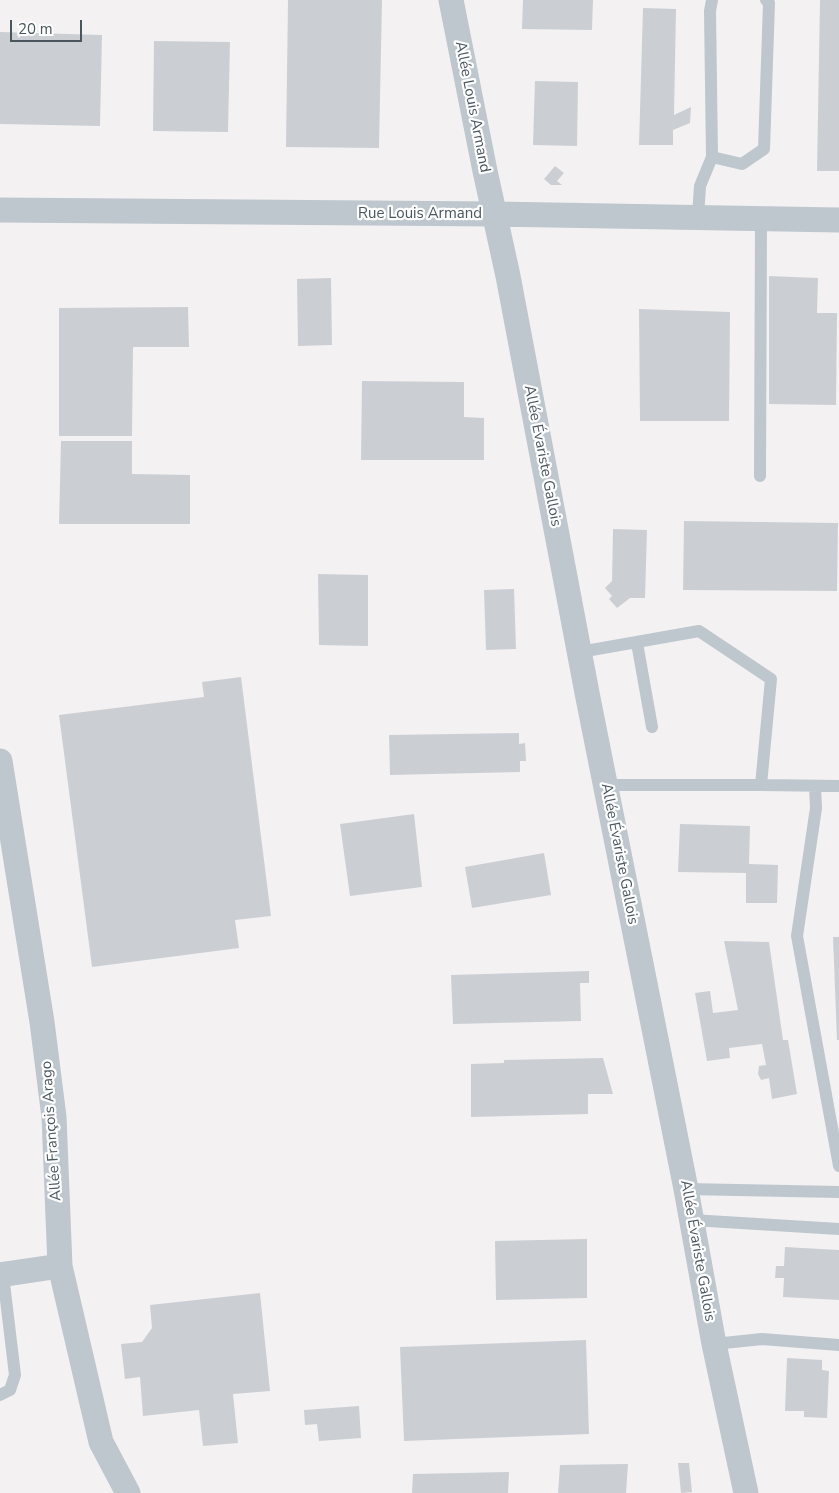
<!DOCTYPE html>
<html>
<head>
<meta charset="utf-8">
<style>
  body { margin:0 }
  #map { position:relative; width:839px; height:1493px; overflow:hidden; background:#f3f1f2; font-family:"Nunito Sans",sans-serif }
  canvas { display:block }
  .scale { position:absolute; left:10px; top:20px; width:72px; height:22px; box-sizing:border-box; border:2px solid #49565e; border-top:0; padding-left:6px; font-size:15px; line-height:18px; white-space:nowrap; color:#49565e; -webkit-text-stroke:4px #fff; paint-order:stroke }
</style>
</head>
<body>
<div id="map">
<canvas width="839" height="1493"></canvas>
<div class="scale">20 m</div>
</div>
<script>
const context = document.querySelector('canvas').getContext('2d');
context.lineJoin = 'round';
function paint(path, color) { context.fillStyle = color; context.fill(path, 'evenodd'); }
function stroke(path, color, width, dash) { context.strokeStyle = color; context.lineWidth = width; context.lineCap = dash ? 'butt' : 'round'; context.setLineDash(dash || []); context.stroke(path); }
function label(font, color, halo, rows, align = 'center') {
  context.font = font + ' "Nunito Sans",sans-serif'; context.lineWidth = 4.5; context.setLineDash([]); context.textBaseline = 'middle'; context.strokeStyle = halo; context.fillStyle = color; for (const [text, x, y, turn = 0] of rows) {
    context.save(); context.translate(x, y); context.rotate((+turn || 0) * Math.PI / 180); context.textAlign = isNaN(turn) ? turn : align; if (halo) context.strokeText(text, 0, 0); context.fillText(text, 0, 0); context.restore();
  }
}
const building = new Path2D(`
  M288 0H382L379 148 286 147Z
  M523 0H593L592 30 522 29Z
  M820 0H839V171H817Z
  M643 8 676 9 674 115 691 107 690 123 673 130V145H639Z
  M0 32 102 35 100 126 0 124Z
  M154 41 230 42 228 132 153 131Z
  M535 81 578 82 577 146 533 145Z
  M555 166 564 173 557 181 562 185H551L544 179Z
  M769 276 818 278 817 313H837L836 405 769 404Z
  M331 278 332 345 298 346 297 279Z
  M188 307 189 347H133L132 436H59V308Z
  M639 309 730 312 729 421H640Z
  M362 381 464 382V417L484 418V460H361Z
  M61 441H132V474L190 475V524H59Z
  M684 521 838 523 837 591 683 590Z
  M613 529 647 530 645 598H630L617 608 609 599 612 596 605 588 612 581Z
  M318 574 368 575V646L319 645Z
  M514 589 516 649 486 650 484 590Z
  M241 677 271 916 235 920 239 948 92 967 59 715 204 697 202 682Z
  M519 733V744L525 743 526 761H520V772L390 775 389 735Z
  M414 814 422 887 350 896 340 824Z
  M680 824 750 826 749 864 778 865 777 903H746V873L678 872Z
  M544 853 551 895 472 908 465 867Z
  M833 937H839V1040H837Z
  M724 941 769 942 783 1040H788L797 1094 772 1099 769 1078 761 1080 758 1074 759 1066 766 1065 762 1044 729 1048 730 1058 707 1061 695 993 710 991 713 1013 738 1010Z
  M589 971V983H580L581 1021 453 1024 451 975Z
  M603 1058 613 1094H588V1114L471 1117V1064L504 1063V1060Z
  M587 1239V1298L496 1300 495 1241Z
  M785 1247 839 1250V1300L783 1297 784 1278H775L776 1266H784Z
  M260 1293 270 1391 233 1394 238 1443 203 1446 199 1410 143 1416 140 1377 125 1379 121 1344 142 1342 152 1328 150 1305Z
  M586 1340 589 1434 404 1441 400 1347Z
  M787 1358 822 1360V1370L829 1371 827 1418 804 1417V1411H785Z
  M359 1406 361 1438 319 1441 317 1424 305 1425 304 1410Z
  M678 1463H689L692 1492 681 1493Z
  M628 1464 626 1493H558L560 1465Z
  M509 1472 508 1493H412L413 1474Z`);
const service = new Path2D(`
  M712 157 742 164 764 149 769 3 766 0
  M698 217 700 186 712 157 710 11 712 0
  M760 476 761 219
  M637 643 652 727
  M580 652 699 631 771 679 761 785
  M606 785H761L839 786
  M815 786 816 808 797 936 839 1166
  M686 1189 839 1192
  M692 1220 839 1229
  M714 1344 762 1339 839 1345
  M0 1395 10 1390 15 1375 3 1275`);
const minor = new Path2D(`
  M451 0 485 171 508 276 588 698 686 1189 714 1344 746 1493
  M0 210 494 214 839 220
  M0 761 42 1022 54 1117 60 1266 101 1442 128 1493
  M0 1275 60 1266`);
const streetNames = [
  ["Allée Louis Armand",472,107,79],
  ["Rue Louis Armand",420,214],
  ["Allée Évariste Gallois",542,456,79],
  ["Allée Évariste Gallois",619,854,79],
  ["Allée François Arago",52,1131,-94],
  ["Allée Évariste Gallois",697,1251,80]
];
paint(building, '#cbcfd3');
stroke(service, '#bdc7cd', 12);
stroke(minor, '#bdc7cd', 25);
label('15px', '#49565e', '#fff', streetNames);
</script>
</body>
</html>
